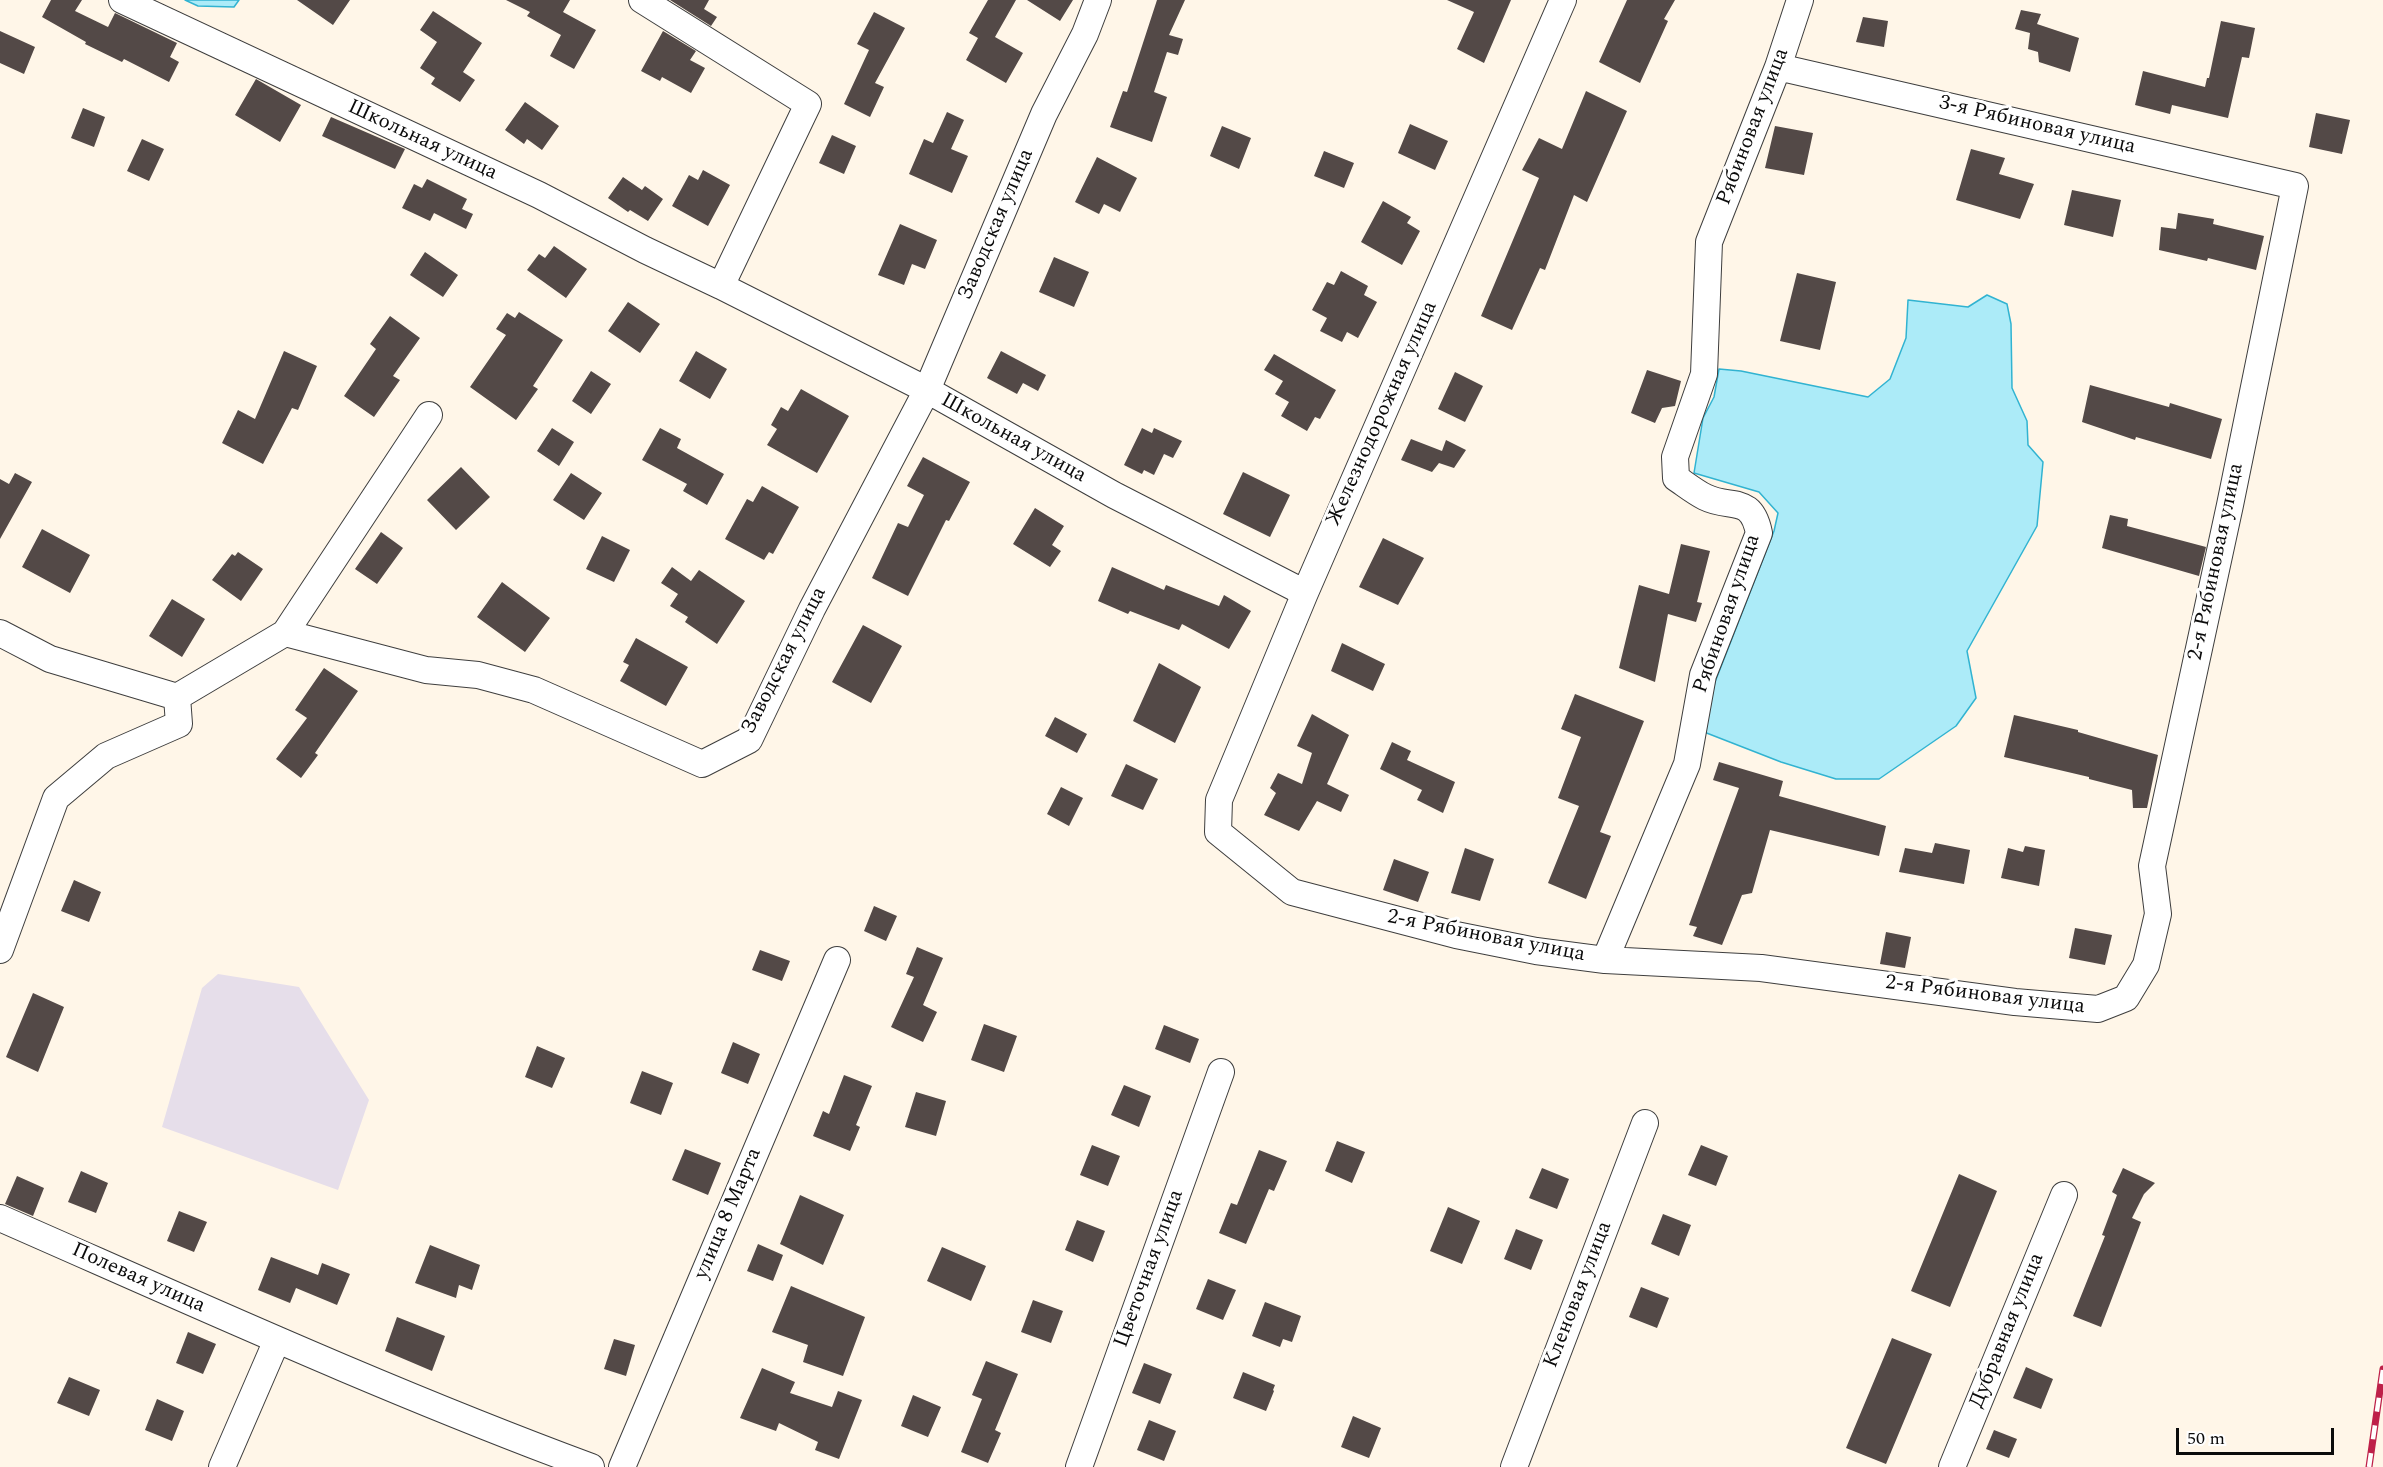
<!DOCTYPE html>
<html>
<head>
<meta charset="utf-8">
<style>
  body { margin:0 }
  #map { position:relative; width:2383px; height:1467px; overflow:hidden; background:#fff6e8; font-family:Spectral,serif }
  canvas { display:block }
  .scale { position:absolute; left:2176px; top:1428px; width:158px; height:27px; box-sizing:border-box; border:3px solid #0b0b0b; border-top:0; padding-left:8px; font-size:18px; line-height:21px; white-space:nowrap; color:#0b0b0b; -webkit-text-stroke:4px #fff; paint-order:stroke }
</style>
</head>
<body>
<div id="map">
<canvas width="2383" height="1467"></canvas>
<div class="scale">50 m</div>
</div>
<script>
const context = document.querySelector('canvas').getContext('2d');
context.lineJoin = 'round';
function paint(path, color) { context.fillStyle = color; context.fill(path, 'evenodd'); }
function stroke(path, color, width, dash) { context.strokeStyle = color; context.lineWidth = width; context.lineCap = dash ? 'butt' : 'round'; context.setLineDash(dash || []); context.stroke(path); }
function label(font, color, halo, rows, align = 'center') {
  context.font = font + ' Spectral,serif'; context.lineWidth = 6; context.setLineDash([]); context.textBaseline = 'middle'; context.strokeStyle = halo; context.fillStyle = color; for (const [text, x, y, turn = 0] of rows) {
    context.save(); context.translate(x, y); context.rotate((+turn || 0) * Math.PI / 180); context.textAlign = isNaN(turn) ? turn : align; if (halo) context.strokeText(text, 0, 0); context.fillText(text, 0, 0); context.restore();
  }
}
const industrial = new Path2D(`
  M218 974 299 987 369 1100 338 1190 162 1127 202 988Z`);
const water = new Path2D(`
  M185 0H239L234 7 198 6Z
  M1987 295 2007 304 2011 324 2012 388 2027 421 2028 445 2043 462 2037 526 1967 651 1976 698 1956 726 1879 779H1836L1781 762 1704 732 1715 682 1774 531 1778 513 1759 492 1694 473 1703 418 1714 397 1719 369 1741 371 1868 397 1890 379 1906 338 1908 300 1968 307Z`);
const building = new Path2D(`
  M51 0H82L75 11 108 27 115 13 177 43 170 57 179 62 169 82 124 59 122 62 85 44 86 42 42 17Z
  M297 0H350L333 25Z
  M506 0H570L563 12 596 30 574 69 550 56 561 35 527 16 530 12Z
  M670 0H709L704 9 717 17 711 26Z
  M988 0H1016L995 37 1023 53 1006 83 966 60 978 38 969 33Z
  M1027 0H1073L1060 21Z
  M1157 0H1185L1169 35 1183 39 1178 55 1167 52 1154 92 1167 97 1152 142 1110 127 1123 91 1127 92Z
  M1447 0H1511L1484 63 1457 49 1474 12Z
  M1627 0H1675L1664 19 1668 21 1640 83 1599 62Z
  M2021 10 2041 14 2037 24 2079 38 2070 72 2039 62 2038 52 2028 49 2030 33 2015 29Z
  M433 11 482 43 463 72 475 80 460 102 431 84 435 78 420 68 437 42 420 30Z
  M874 12 905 28 875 83 884 87 870 117 844 104 869 50 857 44Z
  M1863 17 1888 21 1884 47 1856 42Z
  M2221 21 2255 28 2249 58 2242 57 2228 118 2172 105 2170 114 2135 105 2143 71 2205 87 2207 78H2209Z
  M0 31 35 47 24 74 0 63Z
  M663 31 696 51 690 60 705 68 691 93 662 77 660 81 641 71Z
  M256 79 301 105 280 142 235 115Z
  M1586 91 1627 111 1587 202 1574 195 1545 270 1540 268 1512 330 1481 316 1539 178 1522 170 1539 138 1562 149Z
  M525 102 559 126 542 150 527 139 524 144 505 130Z
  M83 108 105 117 94 147 71 138Z
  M947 112 964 120 951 149 968 156 952 193 909 174 924 139 933 143Z
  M2316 113 2350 120 2342 154 2309 147Z
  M331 117 405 149 395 169 322 136Z
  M1410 124 1448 141 1435 170 1398 153Z
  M1222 126 1251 138 1239 169 1210 156Z
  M1775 126 1813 133 1804 175 1765 168Z
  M832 135 856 146 844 174 819 163Z
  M142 139 164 149 149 181 127 171Z
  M1971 149 2005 158 1999 174 2034 184 2020 219 1956 200Z
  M1324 151 1354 163 1344 188 1314 176Z
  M1097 157 1137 178 1120 212 1104 204 1099 214 1075 202Z
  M703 170 730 185 708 226 672 206 689 175 698 180Z
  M623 177 642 190 645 186 663 199 648 221 630 210 628 212 608 198Z
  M427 179 467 199 462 209 473 214 466 229 434 213 430 221 402 208 414 184 422 188Z
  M2072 190 2121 200 2113 237 2064 225Z
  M1383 201 1411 217 1407 223 1420 231 1402 265 1361 242Z
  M2178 213 2214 219 2213 224 2264 236 2256 270 2208 258 2207 261 2159 250 2161 227 2176 229Z
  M900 224 937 240 925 269 912 264 904 285 878 275Z
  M554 246 587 269 566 298 527 270 539 254 545 258Z
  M425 252 458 275 443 297 410 275Z
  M1054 257 1089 272 1074 307 1039 292Z
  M1341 271 1368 286 1364 295 1377 302 1358 338 1347 332 1342 342 1320 331 1327 318 1312 310 1327 282 1334 285Z
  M1797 273 1836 282 1820 350 1780 341Z
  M628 302 660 324 640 353 608 331Z
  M519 312 563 340 533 386 538 389 516 420 470 387 506 335 496 329 507 313 515 318Z
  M390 316 420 338 393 376 400 380 374 417 344 396 376 349 370 344Z
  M284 351 317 366 298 410 292 408 263 464 222 443 238 410 255 419Z
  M696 351 727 369 710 399 679 381Z
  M1001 351 1046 375 1038 391 1023 383 1017 394 987 378Z
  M1274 354 1336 390 1320 419 1315 417 1307 431 1281 416 1289 402 1275 394 1283 381 1264 370Z
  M1647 370 1681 381 1675 406 1662 408 1655 423 1631 413Z
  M591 371 611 384 591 414 572 401Z
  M1455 372 1483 386 1465 422 1438 409Z
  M2090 385 2169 407 2170 403 2222 419 2211 459 2136 437 2135 440 2082 422Z
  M801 389 849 416 817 473 767 445 777 429 771 425 781 407 788 411Z
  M552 428 574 442 559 466 537 451Z
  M660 428 681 439 677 448 724 474 707 505 683 491 687 484 642 460Z
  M1142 428 1152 433 1154 428 1182 441 1173 458 1164 454 1154 475 1144 470 1142 474 1124 465Z
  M1411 439 1442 451 1446 440 1466 450 1454 468 1439 463 1432 472 1401 460Z
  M923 457 970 482 949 521 946 520 908 596 872 578 898 523 908 527 924 495 907 486Z
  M461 467 490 497 456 530 427 500Z
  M1243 472 1290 495 1270 537 1223 514Z
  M15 473 32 482 0 539V479L9 484Z
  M571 473 602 493 584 520 553 500Z
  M762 486 799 507 773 554 769 552 764 560 725 539 747 499 753 502Z
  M1035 508 1064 526 1052 545 1061 551 1050 567 1013 544Z
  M2110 515 2128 519 2127 526 2206 547 2199 576 2102 548Z
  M42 529 90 555 70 593 22 567Z
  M381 532 403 548 377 584 355 569Z
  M602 536 630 550 614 582 586 569Z
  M1383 538 1424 558 1398 605 1359 587Z
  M1681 544 1710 551 1697 602 1702 603 1696 622 1668 614 1655 682 1619 668 1639 585 1669 594Z
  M238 552 263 569 241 601 212 580 232 554 235 556Z
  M672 567 691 581 699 570 745 601 717 644 685 622 688 617 670 606 678 594 661 583Z
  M1112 567 1164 590 1166 585 1219 606 1224 595 1251 611 1229 649 1182 624 1179 630 1130 611 1128 614 1098 601Z
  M502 582 550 618 525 652 477 617Z
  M172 599 205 619 182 657 149 636Z
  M863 625 902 646 871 703 832 682Z
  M636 638 688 667 666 706 620 681 629 665 623 662Z
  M1342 643 1385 664 1373 691 1331 671Z
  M1159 663 1201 687 1175 743 1133 721Z
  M324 668 358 691 315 753 318 755 301 778 276 759 307 718 295 710Z
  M1575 694 1644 721 1600 832 1611 836 1586 899 1548 883 1579 806 1558 798 1581 737 1561 729Z
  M1312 714 1349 735 1327 784 1349 795 1341 812 1317 801 1299 831 1264 815 1276 793 1270 788 1278 773 1302 784 1312 753 1297 746Z
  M2014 715 2078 730V732L2158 755 2147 808H2133L2132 790 2089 779V777L2004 757Z
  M1055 717 1087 734 1077 753 1045 736Z
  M1392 742 1411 751 1407 760 1455 782 1443 813 1417 800 1422 790 1380 769Z
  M1719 762 1783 781 1779 796 1886 826 1879 856 1770 830 1752 893 1742 895 1722 945 1693 936 1697 927 1689 925 1739 788 1713 780Z
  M1126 764 1158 779 1143 810 1111 796Z
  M1061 787 1083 798 1069 826 1047 814Z
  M1935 843 1970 850 1964 884 1899 872 1905 848 1932 853Z
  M2025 846 2045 850 2039 886 2001 878 2008 848 2023 852Z
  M1465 848 1494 859 1480 901 1451 893Z
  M1394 859 1429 872 1418 902 1383 890Z
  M74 880 101 892 89 922 61 911Z
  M874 906 897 916 886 941 864 931Z
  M2075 928 2112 935 2105 965 2069 958Z
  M1886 932 1911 937 1905 968 1880 964Z
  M917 947 943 958 923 1005 937 1012 923 1042 891 1027 914 977 906 974Z
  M760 950 790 961 782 981 752 970Z
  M33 993 64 1007 38 1072 6 1057Z
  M984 1024 1017 1036 1004 1072 971 1060Z
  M1164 1025 1199 1039 1190 1063 1155 1049Z
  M733 1042 760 1054 748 1084 721 1073Z
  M537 1046 565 1058 552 1088 525 1077Z
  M642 1071 673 1083 661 1115 630 1103Z
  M844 1075 872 1086 856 1125 860 1127 850 1151 813 1136 823 1111 829 1114Z
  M1124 1085 1151 1096 1139 1127 1111 1115Z
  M916 1092 946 1101 936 1136 905 1127Z
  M1337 1141 1365 1152 1352 1183 1325 1171Z
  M1092 1145 1120 1156 1108 1186 1080 1175Z
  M1701 1145 1728 1156 1716 1186 1688 1175Z
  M685 1149 721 1163 708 1195 672 1180Z
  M1259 1150 1287 1161 1274 1191 1269 1189 1246 1244 1219 1233 1231 1203 1237 1205Z
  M1542 1168 1569 1179 1557 1209 1529 1198Z
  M2123 1168 2155 1183 2144 1194 2132 1218 2141 1222 2101 1327 2073 1316 2105 1236 2102 1235 2117 1195 2112 1192Z
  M81 1171 108 1183 96 1213 68 1202Z
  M1959 1174 1997 1191 1950 1307 1911 1291Z
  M17 1176 44 1188 33 1216 5 1204Z
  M800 1195 844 1215 823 1265 780 1244Z
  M1448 1207 1480 1221 1462 1264 1430 1251Z
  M179 1211 207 1222 194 1252 167 1241Z
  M1663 1214 1691 1225 1679 1256 1651 1244Z
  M1077 1220 1105 1231 1093 1262 1065 1250Z
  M1516 1229 1543 1240 1531 1270 1504 1259Z
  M758 1244 783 1255 773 1281 747 1271Z
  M430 1245 480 1265 472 1290 459 1285 456 1298 415 1283Z
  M942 1247 986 1266 971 1301 927 1281Z
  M271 1257 318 1275 322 1263 350 1274 337 1305 296 1288 290 1303 258 1290Z
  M1208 1279 1236 1290 1223 1320 1196 1309Z
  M791 1286 865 1317 843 1376 803 1362 808 1345 772 1332Z
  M1641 1287 1669 1298 1657 1328 1629 1317Z
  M1033 1300 1063 1311 1051 1343 1021 1332Z
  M1265 1302 1301 1316 1292 1342 1283 1339 1280 1347 1252 1336Z
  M397 1317 445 1336 432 1371 385 1351Z
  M188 1332 216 1344 203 1374 176 1363Z
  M1892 1338 1932 1354 1886 1464 1846 1448Z
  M614 1339 635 1345 626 1376 604 1369Z
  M986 1361 1018 1374 995 1430 1001 1433 988 1463 961 1452 982 1399 972 1395Z
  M1144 1363 1172 1374 1160 1404 1132 1393Z
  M2026 1367 2053 1379 2041 1409 2013 1398Z
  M762 1368 795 1382 790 1393 832 1407 838 1391 862 1400 839 1459 815 1450 818 1442 779 1423 776 1431 740 1418Z
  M1243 1372 1275 1385 1273 1390 1274 1391 1266 1411 1233 1398Z
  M69 1377 100 1390 89 1416 57 1403Z
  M913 1395 941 1407 928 1437 901 1426Z
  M157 1399 184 1411 172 1441 145 1430Z
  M1353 1416 1381 1428 1369 1458 1341 1447Z
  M1149 1420 1176 1431 1164 1461 1137 1450Z
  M1994 1430 2017 1439 2009 1458 1986 1449Z`);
const minor = new Path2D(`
  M122 0 539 195 645 250 721 286 927 390 1114 495 1305 593
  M642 0 808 104 721 286
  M1563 0 1305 593 1219 800 1218 832 1292 892 1456 935 1536 951 1605 960 1761 968 2015 1002 2098 1009 2126 998 2146 965 2158 914 2152 866 2230 505 2295 186 1778 67
  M0 633 50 659 177 697
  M285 633 429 415
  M0 950 56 798 106 756 179 724 177 697 285 633 426 670 478 675 534 690 702 764 749 740 812 609 927 390 1044 114 1085 34 1098 0
  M1605 960 1687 764 1703 675 1759 533C1751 494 1731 510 1705 497 1695 492 1685 484 1676 478L1675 457 1704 374 1709 242 1778 67 1800 0
  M0 1218C196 1304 391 1393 591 1467
  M222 1467 277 1340
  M622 1467 837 960
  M1079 1467 1221 1072
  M1514 1467 1645 1123
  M1952 1467 2064 1195`);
const rail = new Path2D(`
  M2369 1467 2383 1369`);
const streetNames = [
  ["3-я Рябиновая улица",2037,126,13],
  ["Рябиновая улица",1754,127,-69],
  ["Школьная улица",422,141,25],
  ["Заводская улица",997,225,-67],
  ["Железнодорожная улица",1383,414,-66],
  ["Школьная улица",1013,439,29],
  ["2-я Рябиновая улица",2217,562,-78],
  ["Рябиновая улица",1728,614,-71],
  ["Заводская улица",785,661,-63],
  ["2-я Рябиновая улица",1486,937,11],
  ["2-я Рябиновая улица",1985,996,7],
  ["улица 8 Марта",729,1214,-67],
  ["Цветочная улица",1150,1269,-70],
  ["Полевая улица",138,1279,24],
  ["Кленовая улица",1579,1295,-69],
  ["Дубравная улица",2008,1331,-68]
];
paint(industrial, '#e6deea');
paint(water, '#acebf8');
stroke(water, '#31b3d1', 1.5);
paint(building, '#534947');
stroke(minor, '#3e3e3e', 28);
stroke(minor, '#fff', 26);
stroke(rail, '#be2049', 7);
stroke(rail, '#fff', 4.5, [14]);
label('21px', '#0b0b0b', '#fff', streetNames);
</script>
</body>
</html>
